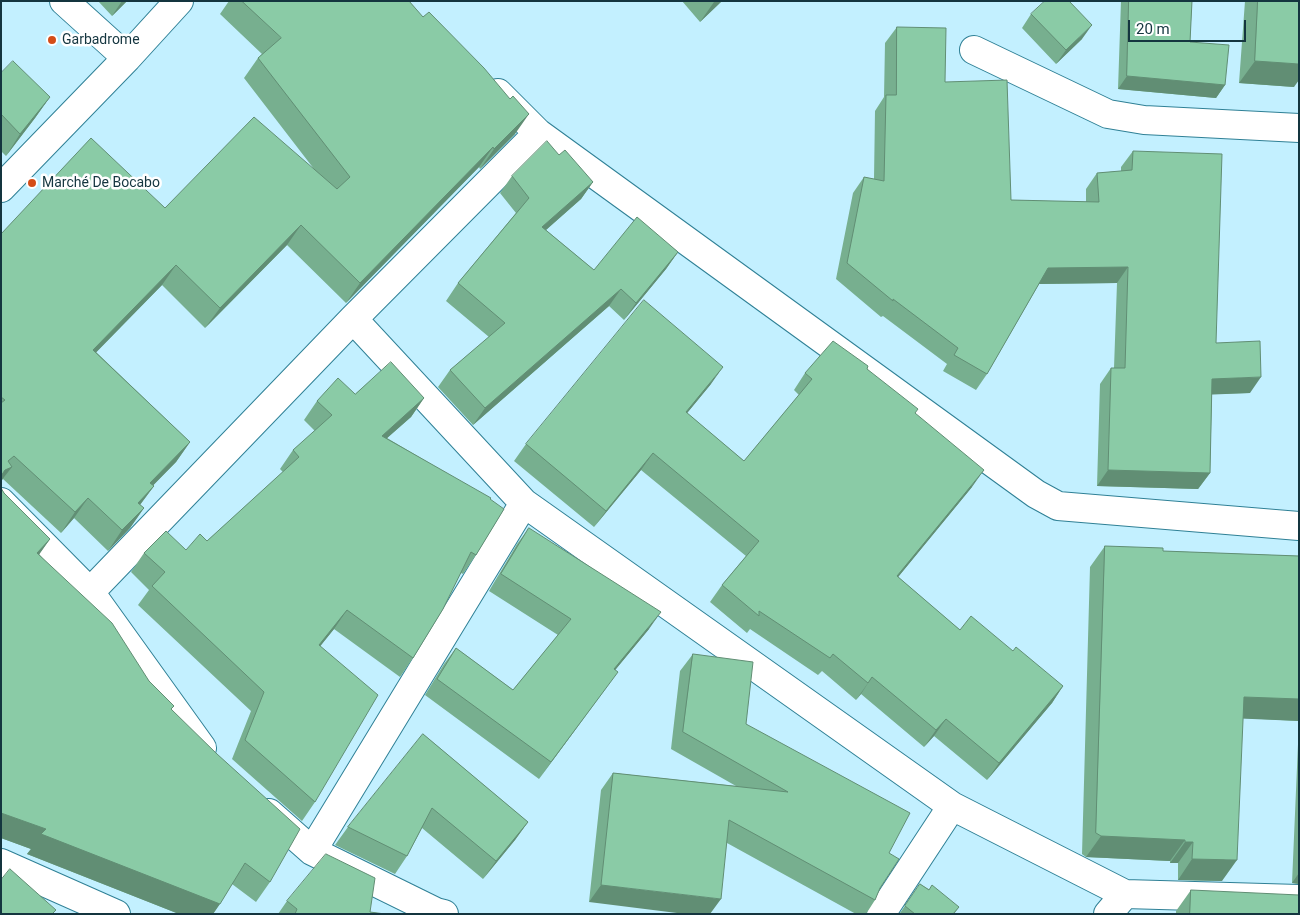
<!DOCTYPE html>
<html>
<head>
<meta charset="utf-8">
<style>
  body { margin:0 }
  #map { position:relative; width:1300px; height:915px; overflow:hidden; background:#c3f0ff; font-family:Roboto,sans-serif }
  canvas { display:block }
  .frame { position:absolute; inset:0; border:2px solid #14353f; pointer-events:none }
  .scale { position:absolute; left:1128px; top:20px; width:118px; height:22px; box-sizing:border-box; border:2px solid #14353f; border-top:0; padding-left:6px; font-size:15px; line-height:18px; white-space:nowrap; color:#14353f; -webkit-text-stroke:4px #fff; paint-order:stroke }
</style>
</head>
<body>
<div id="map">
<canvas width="1300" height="915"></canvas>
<div class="frame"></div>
<div class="scale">20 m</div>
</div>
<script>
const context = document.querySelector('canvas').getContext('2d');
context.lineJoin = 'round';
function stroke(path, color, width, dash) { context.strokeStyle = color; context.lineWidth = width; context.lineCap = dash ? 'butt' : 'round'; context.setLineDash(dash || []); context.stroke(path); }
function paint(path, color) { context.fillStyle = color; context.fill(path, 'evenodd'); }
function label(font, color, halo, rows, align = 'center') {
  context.font = font + ' Roboto,sans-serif'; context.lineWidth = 5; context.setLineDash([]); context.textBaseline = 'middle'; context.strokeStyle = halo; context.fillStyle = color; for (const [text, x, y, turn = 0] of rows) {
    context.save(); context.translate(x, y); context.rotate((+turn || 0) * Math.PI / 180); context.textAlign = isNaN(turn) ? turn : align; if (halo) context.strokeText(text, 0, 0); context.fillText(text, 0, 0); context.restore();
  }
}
const minor = new Path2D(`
  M64 1 127 58
  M974 50 1108 114 1144 120 1299 128
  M498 93 538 133 1036 494 1058 506 1299 526
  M1 188 127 58 179 1
  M353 319 524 503 952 806 1125 894 1299 899
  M1 502 90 592 202 748
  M90 592 353 319 538 133
  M269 813 312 851 436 912 444 914
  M312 851 524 503
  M1 863 116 914
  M881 914 952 806
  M1108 914 1125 894`);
const wall = new Path2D(`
  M98 1H127L112 16Z
  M229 1H409L515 134 480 169 479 167 346 303 287 245 205 328 162 285 96 352 190 442 176 462 153 485 154 486 140 505 144 508 130 528 108 551 74 518 61 533 3 479 1 481V234L165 208 314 169 244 78 258 58 262 54 220 14Z
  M682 1H722L700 22Z
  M1121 1H1192L1190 42 1225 85 1216 98 1118 89Z
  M1245 1H1299L1294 87 1239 83Z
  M1031 14 1082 39 1056 64 1022 28Z
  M897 27 945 82 1011 200 1086 202V189L1097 173 1121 171V167L1133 151 1216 343 1250 393 1212 394 1210 473 1198 489 1097 486 1100 384 1111 368H1114L1117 283 1039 284 987 374 976 390 943 371 947 364 883 316 881 317 836 279 853 193 864 177 874 179 875 111 884 97 885 43Z
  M1 73 50 97 35 118 6 156 1 151Z
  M559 155 593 182 581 199 546 230 594 270 678 252 666 269 624 320 609 306 473 425 438 387 450 370 489 337 446 301 458 283 516 213 500 193 512 176Z
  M867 369 915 413 972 487 898 577 960 630 1013 651 1063 686 1052 703 987 780 934 736 924 747 861 694 856 700 822 671 818 675 750 629 747 633 710 602 722 585 746 556 641 470 594 527 514 461 526 444 711 384 687 413 744 461 799 395 794 390 805 373Z
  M355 394 424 398 411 417 387 438 490 499 476 555 463 574 461 573 413 658 400 677 334 629 320 646 315 802 302 821 232 759 251 711 138 605 149 590 131 572 144 553 186 550 207 541 283 472 280 469 293 450 315 431 304 420 317 401Z
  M1 488 4 493 50 539 39 554 149 681 171 710 270 882 256 902 232 884 213 914H179L27 854 31 849 1 838Z
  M529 528 649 629 615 670 606 688 539 779 425 695 444 664 456 648 513 690 558 635 489 591 517 544Z
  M1105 546 1163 551 1299 556V884L1292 883 1299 721 1243 718 1222 881 1178 880V863H1170V861L1086 857 1082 854 1090 567Z
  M693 654 746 724 889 853 880 888 875 900 866 914H856L727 843 589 902 601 790 613 773 736 786 671 749 680 671Z
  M423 734 528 822 515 840 483 879 422 828 407 856 395 874 335 845 348 827Z
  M920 884 959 907 954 914 900 913Z
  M1191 890 1299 914H1176V911Z
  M287 901 370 912 385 914H278Z`);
const shadedWall = new Path2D(`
  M122 1H127L112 16Z
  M715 1H722L700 22 714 2Z
  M1092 25 1082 39 1056 64 1066 50Z
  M1255 61 1299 64V80L1294 87 1239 83Z
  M1127 76 1225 85 1216 98 1118 89Z
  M50 97 35 118 6 156 20 134Z
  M529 114 515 134 480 169 494 149Z
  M493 147 479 167 346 303 360 283Z
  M593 182 581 199 530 244 542 227Z
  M301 225 287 245 205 328 220 308Z
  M678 252 666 269 624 320 636 303Z
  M176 265 162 285 79 370 93 350Z
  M1128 267 1117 283 1037 284 1048 268Z
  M621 289 609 306 473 425 485 408Z
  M723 367 711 384 674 429 686 412Z
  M1261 377 1250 393 1201 395 1212 379Z
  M424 398 411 417 369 454 382 436Z
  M190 442 176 462 136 503 150 483Z
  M653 453 641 470 594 527 606 511Z
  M12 467 1 481V475L5 470Z
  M984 470 972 487 885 593 897 576Z
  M1108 470 1210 473 1198 489 1097 486Z
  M154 486 139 506 138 503Z
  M88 498 74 518 61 533 75 512Z
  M144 508 130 528 108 551 122 530Z
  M50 539 36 559 37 553Z
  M347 610 334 629 306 664 319 645Z
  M661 612 649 629 602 686 614 669Z
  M618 672 606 688 539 779 551 762Z
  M872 677 861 694 856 700 868 683Z
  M1063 686 1052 703 987 780 999 763Z
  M1244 697 1299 699V721L1229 718Z
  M946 719 934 736 924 747 936 730Z
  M1 813 46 829 220 904 213 914H179L27 854 31 849 1 838Z
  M528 822 515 840 483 879 496 861Z
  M1101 836 1185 840 1170 861 1086 857Z
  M1185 842H1193L1178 863H1170Z
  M1192 859 1237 860 1222 881 1178 880Z
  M1299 873V884L1292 883Z
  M601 885 721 899 710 914H685L589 902Z`);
const building = new Path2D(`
  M242 1H409L423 17 429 12 484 68 510 99 513 96 529 114 494 149 493 147 360 283 301 225 220 308 176 265 93 350 190 442 150 483 154 486 138 503 144 508 122 530 88 498 75 512 14 456 8 461 12 467 5 470 1 476V403L5 400 1 397V234L91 138 165 208 254 117 337 189 350 177 258 58 281 38Z
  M1045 1H1069L1092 25 1066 50 1031 14Z
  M1129 1H1192L1190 42 1229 45 1225 85 1127 76Z
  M1258 1H1299V64L1255 61Z
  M897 27 946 28 945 82 1007 80 1011 200 1099 202 1097 173 1132 170 1133 151 1222 154 1216 343 1260 341 1261 377 1212 379 1210 473 1108 470 1111 368H1125L1128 267 1048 268 987 374 954 355 958 348 893 299V301L847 263 864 177 884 181 886 95H896Z
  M13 61 50 97 20 134 1 114V73Z
  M547 141 559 155 565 150 593 182 542 227 594 270 637 217 678 252 636 303 621 289 485 408 450 370 505 323 458 283 529 198 512 176Z
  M644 300 723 367 686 412 744 461 812 379 805 373 833 341 868 366 867 369 918 409 915 413 984 470 897 576 960 630 971 616 1013 651 1016 647 1063 686 999 763 946 719 936 730 872 677 868 683 833 654 830 658 759 611V616L722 585 759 541 653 453 606 511 526 444Z
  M391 362 424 398 382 436 491 498 490 499 504 509 476 555 471 552 443 609 413 658 347 610 319 645 378 695 315 802 245 740 264 692 152 586 165 572 144 553 166 531 186 550 200 534 207 541 299 457 293 450 332 415 317 401 338 378 355 394Z
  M1 488 4 493 50 539 37 553 112 623 149 681 174 706 171 709 217 754 300 829 270 882 245 863 220 904 41 834 46 829 1 813Z
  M529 528 661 612 614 669 618 672 551 762 437 679 456 648 513 690 571 619 501 574Z
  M1105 546 1163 548V551L1299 556V699L1244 697 1237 860 1192 859 1193 842H1185V840L1101 836 1096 833Z
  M693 654 753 662 746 724 910 813 889 853 899 859 880 888 875 900 729 820 721 899 601 885 613 773 788 792 683 732Z
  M423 734 528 822 496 861 432 808 407 856 348 827Z
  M326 854 375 878 370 912 385 914H295L297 909 287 901Z
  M10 869 56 910 52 914H1V880Z
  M920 884 929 890 932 885 959 907 953 914H915L905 906Z
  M1191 890 1299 895V914H1190Z`);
const markers = [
  [52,40,5,"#d44d18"],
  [32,183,5,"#d44d18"]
];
const poiNames = [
  ["Garbadrome",62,40],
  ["Marché De Bocabo",42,183]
];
stroke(minor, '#2f8096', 30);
stroke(minor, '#fff', 28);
paint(wall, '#77af8f');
paint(shadedWall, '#618e74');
paint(building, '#8acba6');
stroke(building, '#618e74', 1);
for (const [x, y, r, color] of markers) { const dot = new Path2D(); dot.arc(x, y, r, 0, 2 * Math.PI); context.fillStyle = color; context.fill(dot); stroke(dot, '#fff', 2); }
label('14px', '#14353f', '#fff', poiNames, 'left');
</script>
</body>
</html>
